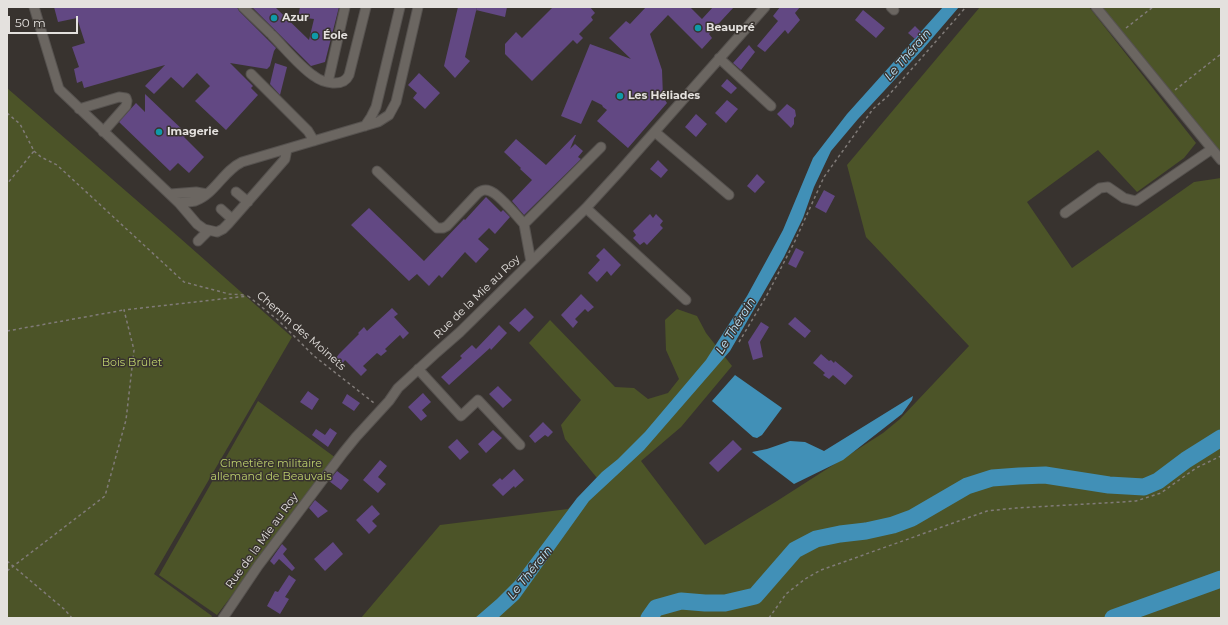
<!DOCTYPE html>
<html>
<head>
<meta charset="utf-8">
<style>
  body { margin:0 }
  #map { position:relative; width:1228px; height:625px; overflow:hidden; background:#38332f; font-family:Montserrat,sans-serif }
  canvas { display:block }
  .frame { position:absolute; inset:0; border:8px solid #e4e1de; pointer-events:none }
  .scale { position:absolute; left:8px; top:16px; width:70px; height:18px; box-sizing:border-box; border:2px solid #e4e1de; border-top:0; padding-left:5px; font-size:12px; line-height:14px; white-space:nowrap; color:#e4e1de; -webkit-text-stroke:3px #38332f; paint-order:stroke }
</style>
</head>
<body>
<div id="map">
<canvas width="1228" height="625"></canvas>
<div class="frame"></div>
<div class="scale">50 m</div>
</div>
<script>
const context = document.querySelector('canvas').getContext('2d');
context.lineJoin = 'round';
function paint(path, color) { context.fillStyle = color; context.fill(path, 'evenodd'); }
function stroke(path, color, width, dash) { context.strokeStyle = color; context.lineWidth = width; context.lineCap = dash ? 'butt' : 'round'; context.setLineDash(dash || []); context.stroke(path); }
function label(font, color, halo, rows, align = 'center') {
  context.font = font + ' Montserrat,sans-serif'; context.lineWidth = 3; context.setLineDash([]); context.textBaseline = 'middle'; context.strokeStyle = halo; context.fillStyle = color; for (const [text, x, y, turn = 0] of rows) {
    context.save(); context.translate(x, y); context.rotate((+turn || 0) * Math.PI / 180); context.textAlign = isNaN(turn) ? turn : align; if (halo) context.strokeText(text, 0, 0); context.fillText(text, 0, 0); context.restore();
  }
}
const green = new Path2D(`
  M980 7H1089L1196 143 1184 158 1137 192 1098 150 1027 202 1072 268 1194 182 1221 178V618H361L440 525 568 509 597 478 565 439 561 425 581 400 529 343 550 320 615 387 634 388 648 399 668 393 679 379 666 350 665 320 677 309 697 316 706 333 732 366 681 427 641 461 705 545 777 501 883 433 900 419 969 346 866 237 847 165Z
  M1098 7H1221V157Z
  M7 88 172 231 292 337 154 574 212 616 211 618H7Z
  M258 401 336 458 217 615 159 575Z`);
const water = new Path2D(`
  M943 7H959L923 49 858 119 831 151 814 187 803 218 784 257 730 351 644 450 589 501 519 599 498 618H475L497 599 515 581 577 498 602 472 618 459 645 432 706 360 747 296 776 243 783 230 813 158 847 114Z
  M735 375 782 408 762 435 757 438 753 437 712 401Z
  M913 396 912 400 902 414 843 460 794 484 752 452 767 449 790 441 805 442 824 451Z`);
const river = new Path2D(`
  M649 618 656 608 681 601 705 603H725L755 596 795 550 816 539 840 534 866 531 893 525 912 518 967 486 992 478 1019 476 1045 475 1109 485 1144 487 1158 481 1186 460 1221 438
  M1113 618 1221 579`);
const building = new Path2D(`
  M54 7H237L239 11 276 48 274 51 270 66 267 69 230 63 253 86 251 88 258 95 226 130 195 101 210 86 197 73 183 88 171 77 154 94 145 86 165 65 84 88 82 81 77 83 74 69 79 67 72 47 85 43 77 18 58 22Z
  M252 7H275L309 40 314 19 298 17 300 7H339L325 62 311 66Z
  M458 7H507L505 17 476 10 477 7 465 57 470 61 455 78 444 66Z
  M553 7H590L595 13 591 17 593 20 579 34 583 38 577 44 573 40 532 81 505 54V44L516 32 522 38Z
  M646 7H690L702 19 713 7H734L709 34 712 38 702 49 668 15 650 34 662 70 663 97 667 103 628 148 597 121 607 110 603 107 602 105 592 100 581 124 561 116 590 44 631 59 609 38 626 21 630 24Z
  M780 7H800L795 13 800 20 788 34 785 30 765 52 757 46 778 21 773 16Z
  M863 10 885 28 876 38 855 20Z
  M915 26 921 32 915 39 908 33Z
  M749 45 755 52 741 70 733 63Z
  M275 63 287 67 280 95 270 84Z
  M419 73 440 93 425 109 413 98 417 93 408 85Z
  M727 79 737 88 731 94 721 86Z
  M145 94 187 134 184 137 204 157 189 173 178 163 170 171 119 122 136 103 145 112Z
  M727 100 738 109 726 123 715 113Z
  M787 104 795 110 796 116 794 118V124L791 128 777 114Z
  M696 114 707 124 696 137 685 127Z
  M575 135H576L570 149 575 144 583 151 578 157 581 159 524 215 512 201 532 180 520 169 521 168 504 152 516 139 546 165Z
  M658 160 668 170 661 178 650 169Z
  M757 174 765 182 755 193 747 186Z
  M824 190 835 196 826 213 815 207Z
  M486 197 501 212 503 210 510 217 495 234 489 228 478 239 489 249 476 263 465 252 442 278 439 275 429 286 417 274 409 281 351 225 369 208 424 261 464 219 465 220Z
  M650 214 653 218 656 214 663 221 660 225 663 228 647 245 644 242 640 245 633 238 636 235 633 231Z
  M604 248 621 265 611 276 607 271 597 282 588 273 600 260 596 256Z
  M796 248 804 252 796 268 788 264Z
  M581 294 594 307 588 312 585 309 575 319 578 322 573 328 561 315Z
  M392 308 398 314 394 317 409 333 403 339 400 335 385 349 387 351 381 356 377 353 363 366 367 370 361 376 345 360 342 364 336 358 339 354 359 334 358 333 364 327 367 331Z
  M525 308 534 317 519 332 509 323Z
  M795 317 811 331 805 338 788 324Z
  M761 322 769 327 760 342 763 357 753 360 748 342Z
  M499 325 507 333 491 350 490 348 449 385 441 377 462 358 460 356 472 345 476 349Z
  M821 354 829 361 831 360 834 363 835 361 853 376 845 385 833 375 829 379 823 375 825 373 813 363Z
  M498 386 512 400 503 408 489 394Z
  M308 391 319 399 312 410 300 402Z
  M423 393 431 402 422 410 427 416 421 421 408 407Z
  M347 394 360 403 354 411 342 403Z
  M543 422 553 432 548 437 545 435 535 443 529 436Z
  M330 428 337 433 328 447 312 435 316 429 325 435Z
  M493 430 502 438 486 453 478 444Z
  M457 439 469 452 460 460 448 447Z
  M733 440 742 449 718 472 709 463Z
  M380 460 387 466 378 477 386 484 378 493 363 480Z
  M514 469 524 480 515 488 514 486 503 496 492 485 500 478 502 480Z
  M337 471 349 480 341 490 329 481Z
  M315 500 328 511 318 518 309 508Z
  M372 505 380 514 372 521 377 526 369 534 356 520Z
  M333 542 343 554 325 571 314 559Z
  M282 544 287 549 283 554 295 568 292 571 279 559 274 565 270 561Z
  M289 575 296 580 285 597 289 599 280 614 267 606 275 591 278 592Z`);
const path = new Path2D(`
  M1126 28 1153 7
  M1175 90 1221 54
  M7 113 20 124 34 151 7 184
  M34 151 41 157 57 165 184 282 229 294 244 295
  M248 296 278 320 314 356 374 403
  M7 331 124 310
  M739 342 767 295 795 241 824 177 873 109 888 96 966 7
  M7 561 64 609 72 618
  M7 571 105 496 126 420 134 350 124 310 248 296
  M769 618 786 594 805 579 821 570 987 511 1016 508 1122 502 1136 501 1161 493 1196 468 1221 456`);
const minor = new Path2D(`
  M34 7 59 89 179 203 197 224 204 229 217 232 223 229 228 224 285 159 287 149
  M243 7 270 33
  M891 7 894 10
  M1096 7 1221 160
  M272 35C284 47 300 67 314 76 323 83 343 88 349 75L366 7
  M719 58 771 106
  M251 74 308 131 314 141
  M328 82 345 7
  M79 109 119 97 126 98 127 101 126 106 103 132
  M365 126 371 117 376 107 400 7
  M655 132 729 195
  M377 171 437 228H443L447 226 478 193C482 190 485 189 490 191 499 194 517 216 524 224
  M236 192 248 202
  M170 194 196 192 207 194
  M179 203C185 202 190 202 195 201 215 194 223 171 242 162L378 122 389 115 396 102 418 7
  M586 208 686 300
  M221 209 232 219
  M1065 213 1100 188 1108 187 1124 198 1136 201 1212 149
  M198 241 208 231
  M531 262 524 224 601 147
  M418 369 461 416 478 400 520 445
  M223 618 258 566 343 453 356 437 389 401 398 388 435 354 460 332 586 208 619 172 765 7`);
const markers = [
  [274,18,4,"#0f9aa8"],
  [698,28,4,"#0f9aa8"],
  [315,36,4,"#0f9aa8"],
  [620,96,4,"#0f9aa8"],
  [159,132,4,"#0f9aa8"]
];
const poiNames = [
  ["Azur",282,18],
  ["Beaupré",706,28],
  ["Éole",323,36],
  ["Les Héliades",628,96],
  ["Imagerie",167,132]
];
const streetNames = [
  ["Rue de la Mie au Roy",477,297,-44],
  ["Chemin des Moinets",301,331,41],
  ["Rue de la Mie au Roy",262,541,-54]
];
const parkNames = [
  ["Bois Brûlet",132,363],
  ["Cimetière militaire",271,464],
  ["allemand de Beauvais",271,477]
];
const waterNames = [
  ["Le Thérain",908,55,-49],
  ["Le Thérain",736,326,-58],
  ["Le Thérain",530,573,-51]
];
paint(green, '#4c5428');
paint(water, '#4190b7');
stroke(river, '#4190b7', 17);
paint(building, '#624883');
stroke(minor, '#56524f', 11);
stroke(path, '#807b78', 1.5, [3, 3]);
stroke(minor, '#6b6661', 9);
for (const [x, y, r, color] of markers) { const dot = new Path2D(); dot.arc(x, y, r, 0, 2 * Math.PI); context.fillStyle = color; context.fill(dot); stroke(dot, '#38332f', 1.5); }
label('bold 11px', '#e4e1de', '#38332f', poiNames, 'left');
label('11px', '#e4e1de', '#38332f', streetNames);
label('11px', '#bccf6c', '#38332f', parkNames);
label('italic 12px', '#bde4fa', '#38332f', waterNames);
</script>
</body>
</html>
